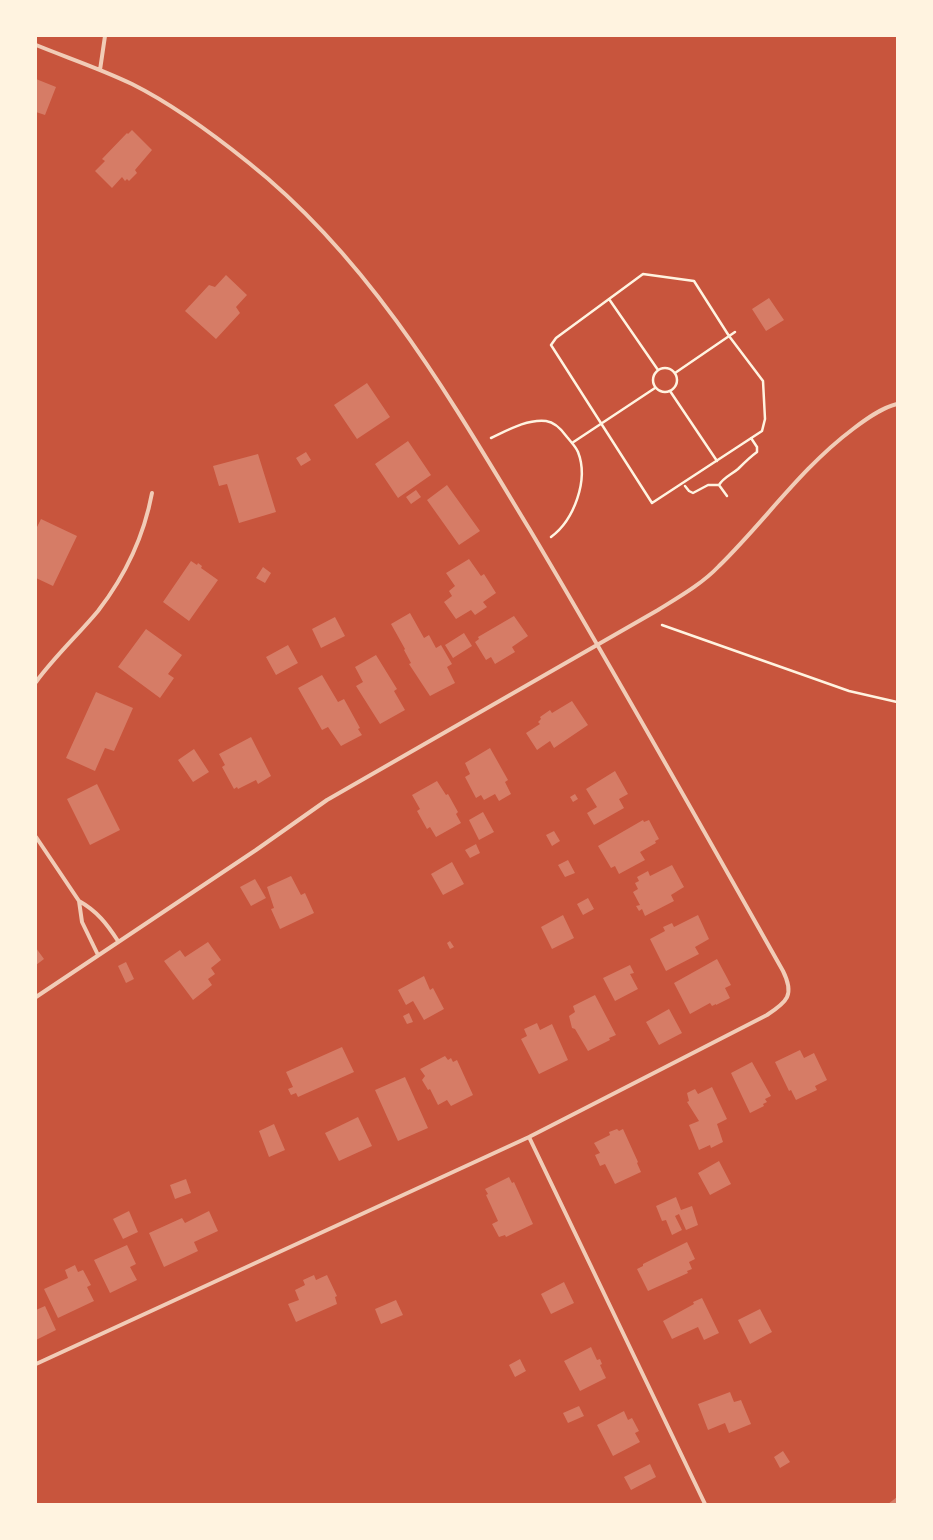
<!DOCTYPE html>
<html>
<head>
<meta charset="utf-8">
<style>
  body { margin:0 }
  #map { position:relative; width:933px; height:1540px; overflow:hidden; background:#c8553d; font-family:"PT Sans",sans-serif }
  canvas { display:block }
  .frame { position:absolute; inset:0; border:37px solid #fff3e0; pointer-events:none }
</style>
</head>
<body>
<div id="map">
<canvas width="933" height="1540"></canvas>
<div class="frame"></div>
</div>
<script>
const context = document.querySelector('canvas').getContext('2d');
context.lineJoin = 'round';
function paint(path, color) { context.fillStyle = color; context.fill(path, 'evenodd'); }
function stroke(path, color, width, dash) { context.strokeStyle = color; context.lineWidth = width; context.lineCap = dash ? 'butt' : 'round'; context.setLineDash(dash || []); context.stroke(path); }
const building = new Path2D(`
  M36 79 56 87 45 115 36 112Z
  M132 130 152 150 135 170 137 173 129 181 127 179 125 181 122 177 112 188 95 171 105 161 102 159 127 133 128 134Z
  M226 275 247 295 236 307 240 313 216 339 185 311 209 285 215 287Z
  M769 298 784 320 766 331 752 309Z
  M367 383 390 417 357 439 334 405Z
  M408 441 431 475 398 498 375 464Z
  M306 452 311 460 301 466 296 458Z
  M258 454 276 512 239 523 227 484 219 486 213 466Z
  M447 485 480 531 459 545 427 500Z
  M416 490 421 497 411 504 406 497Z
  M41 519 77 536 53 586 36 578V529Z
  M469 559 481 576 484 574 496 593 483 602 487 607 475 615 471 610 456 619 444 602 452 596 449 591 455 586 446 573Z
  M191 561 197 565 198 563 202 566 201 568 218 580 189 621 163 602Z
  M263 567 271 573 265 583 256 578Z
  M410 613 424 638 429 635 436 648 441 645 452 664 447 667 455 683 430 696 409 664 411 663 404 650 405 649 391 624Z
  M514 616 528 636 512 647 515 652 495 664 491 657 486 660 475 642 479 639 478 637Z
  M335 617 345 636 321 648 312 629Z
  M146 629 182 655 168 674 174 678 160 698 118 667Z
  M464 633 472 646 453 658 445 645Z
  M288 645 298 663 276 675 266 657Z
  M376 655 397 689 394 691 405 710 380 724 356 686 363 682 355 667Z
  M322 675 338 702 344 699 360 728 358 729 362 735 341 746 328 727 322 730 298 688Z
  M96 692 133 708 114 751 105 748 95 771 66 758Z
  M572 701 588 725 554 748 550 741 537 750 526 733 540 724 538 722 541 719 540 717 550 710 552 713Z
  M251 737 271 776 258 784 256 780 238 789 237 787 234 789 222 767 225 765 219 754Z
  M490 748 508 780 505 782 511 794 499 801 495 794 484 800 481 795 476 798 465 777 470 774 465 763Z
  M194 749 209 772 193 782 178 760Z
  M615 771 628 794 619 799 624 808 594 825 587 813 597 807 586 789Z
  M437 781 446 795 448 794 458 812 456 814 461 823 436 837 430 827 427 829 417 811 420 809 412 795Z
  M97 784 120 830 90 845 67 799Z
  M575 794 578 799 573 802 570 797Z
  M483 812 494 832 479 840 469 820Z
  M643 820 644 822 649 820 659 839 655 841 656 843 640 852 645 860 619 874 615 866 611 868 598 846Z
  M554 831 560 841 552 846 546 835Z
  M476 844 480 853 470 858 465 850Z
  M568 860 575 873 565 877 558 865Z
  M452 862 464 884 443 895 431 874Z
  M672 865 684 887 671 895 674 901 645 916 642 909 639 911 636 906 640 905 633 892 638 889 635 883 639 881 637 877 648 871 650 876Z
  M291 876 301 895 305 893 314 913 280 929 271 909 274 908 267 887Z
  M255 879 266 898 251 906 240 887Z
  M588 898 594 909 583 915 577 904Z
  M563 915 574 938 552 949 541 927Z
  M698 915 709 939 695 947 699 954 666 971 650 939 665 931 663 927 672 923 674 927Z
  M450 941 454 947 450 949 447 943Z
  M208 942 221 960 211 968 215 974 208 979 212 985 193 1000 164 961 180 950 185 957Z
  M36 948 44 959 36 965Z
  M717 959 731 985 725 988 730 998 716 1005V1004L712 1006 710 1003 690 1014 674 983Z
  M126 962 134 979 126 983 118 966Z
  M630 965 634 973 630 974 638 989 615 1001 603 978Z
  M424 976 430 990 433 988 444 1009 424 1020 413 1001 406 1005 398 990Z
  M595 995 616 1035 609 1038 610 1040 588 1051 575 1029 572 1028 569 1016 575 1012 573 1006Z
  M669 1009 682 1033 659 1045 646 1022Z
  M409 1013 413 1022 407 1024 403 1016Z
  M537 1023 540 1030 552 1024 568 1060 539 1074 521 1039 527 1036 524 1029Z
  M342 1047 354 1072 298 1097 296 1093 291 1095 288 1089 293 1087 286 1072Z
  M800 1050 804 1058 814 1053 827 1080 815 1086 817 1090 796 1100 791 1090 789 1091 775 1062Z
  M445 1056 448 1060 451 1058 453 1062 457 1060 473 1095 451 1106 447 1100 438 1105 430 1089 428 1090 422 1080 425 1076 420 1069Z
  M752 1062 771 1096 765 1099 767 1102 763 1104 764 1106 750 1113 731 1073Z
  M405 1077 428 1128 398 1141 375 1090Z
  M712 1087 727 1119 717 1124 723 1142 711 1148 710 1145 699 1150 689 1125 699 1121 687 1102 689 1101 687 1093 695 1089 698 1094Z
  M358 1117 372 1146 339 1161 325 1133Z
  M274 1124 285 1150 269 1157 259 1131Z
  M617 1129 619 1131 623 1129 638 1162 637 1163 641 1172 615 1184 605 1164 600 1166 595 1155 600 1153 594 1143 610 1135 609 1132Z
  M719 1161 731 1184 710 1195 698 1173Z
  M509 1177 512 1183 514 1182 533 1224 506 1237 505 1235 499 1237 492 1224 498 1221 486 1195 488 1194 485 1189Z
  M186 1179 191 1193 175 1199 170 1185Z
  M676 1197 681 1210 692 1206 698 1225 686 1230 679 1214 675 1216 682 1230 672 1235 666 1220 662 1221 656 1206Z
  M129 1211 138 1232 123 1239 113 1219Z
  M209 1211 218 1231 194 1242 198 1251 164 1267 149 1233 182 1218 185 1223Z
  M687 1242 695 1259 689 1262 692 1269 687 1271 688 1273 648 1291 637 1269 643 1266V1264Z
  M127 1245 136 1264 130 1267 137 1280 110 1293 94 1260Z
  M75 1265 78 1272 83 1270 91 1285 87 1287 94 1301 58 1318 44 1289 68 1278 65 1270Z
  M314 1275 316 1280 327 1275 337 1296 335 1297 337 1304 296 1322 288 1304 299 1300 295 1290 305 1285 303 1280Z
  M564 1282 574 1303 551 1314 541 1294Z
  M702 1298 719 1333 704 1340 698 1327 672 1339 663 1321 694 1304 693 1302Z
  M396 1300 403 1315 381 1324 375 1309Z
  M45 1306 56 1330 36 1340V1310Z
  M760 1309 772 1332 750 1344 738 1320Z
  M591 1347 597 1360 600 1359 602 1364 600 1365 606 1378 580 1391 564 1361Z
  M520 1359 526 1371 515 1377 509 1365Z
  M730 1392 734 1402 741 1400 751 1424 729 1433 725 1423 708 1430 698 1404Z
  M579 1406 584 1416 568 1423 563 1413Z
  M624 1411 628 1420 632 1418 639 1431 635 1433 640 1442 613 1456 597 1425Z
  M783 1451 790 1462 780 1468 774 1457Z
  M650 1464 656 1477 631 1490 624 1477Z
  M897 1497V1504H888Z`);
const path = new Path2D(`
  M643 274 694 281 729 336 763 381 765 419 762 431 652 503 551 345 556 338Z
  M609 299 658 370
  M653 380a12 12 0 1 1 24 0a12 12 0 1 1-24 0Z
  M675 373 735 332
  M670 391 717 461
  M491 438C508 430 527 419 546 421 555 422 562 430 567 437 571 442 576 447 578 452 589 480 574 520 551 537
  M572 443 655 388
  M719 485C724 477 731 475 738 469 744 463 750 457 757 452V447L751 438
  M685 486 689 491 693 493 708 485H719L727 496
  M662 625 849 691 897 702`);
const minor = new Path2D(`
  M36 45C68 58 101 69 132 84 174 105 213 134 249 163 372 261 450 398 530 530 617 676 700 824 783 971 795 995 787 1002 767 1015L529 1137 36 1364
  M100 70 105 36
  M36 682C55 656 78 635 98 611 125 576 144 536 152 493
  M36 837 79 901C97 911 107 924 118 941
  M79 901 82 922 98 955
  M36 997 256 850 327 800 658 610C679 597 702 584 719 566 765 521 801 468 853 429 866 419 881 408 897 404
  M529 1137 705 1504`);
paint(building, '#d67c66');
stroke(path, '#fff3e0', 2.5);
stroke(minor, '#f1ccb7', 4);
</script>
</body>
</html>
